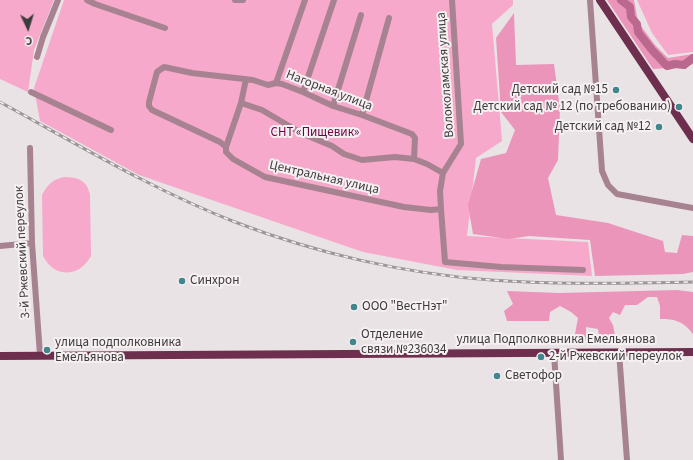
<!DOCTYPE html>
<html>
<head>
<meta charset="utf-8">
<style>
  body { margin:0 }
  #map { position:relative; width:693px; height:460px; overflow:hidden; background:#e9e3e5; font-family:"Source Sans 3",sans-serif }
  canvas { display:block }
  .north { position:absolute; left:8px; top:8px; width:40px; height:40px; -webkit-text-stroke:3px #f6f0f2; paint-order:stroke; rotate:176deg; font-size:11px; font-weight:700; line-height:16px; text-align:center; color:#3d3b3c }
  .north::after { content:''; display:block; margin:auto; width:14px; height:18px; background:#3d3b3c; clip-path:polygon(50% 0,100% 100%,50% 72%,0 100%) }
</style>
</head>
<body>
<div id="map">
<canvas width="693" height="460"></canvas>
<div class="north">С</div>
</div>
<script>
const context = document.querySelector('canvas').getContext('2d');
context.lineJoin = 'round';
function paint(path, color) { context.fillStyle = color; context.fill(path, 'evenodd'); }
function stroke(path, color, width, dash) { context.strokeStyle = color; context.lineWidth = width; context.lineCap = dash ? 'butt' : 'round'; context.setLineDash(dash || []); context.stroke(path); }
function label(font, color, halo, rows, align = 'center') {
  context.font = font + ' "Source Sans 3",sans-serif'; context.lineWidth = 4; context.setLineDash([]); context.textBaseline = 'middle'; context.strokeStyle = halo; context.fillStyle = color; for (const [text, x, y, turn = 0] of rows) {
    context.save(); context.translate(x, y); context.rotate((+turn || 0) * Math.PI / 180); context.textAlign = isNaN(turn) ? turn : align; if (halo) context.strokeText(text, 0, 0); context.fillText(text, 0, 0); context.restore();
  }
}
const green = new Path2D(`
  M0 0H54L34 50 28 92 0 79Z
  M64 0H513V5L492 24 502 141 476 158 467 236 588 242 592 276 457 270 363 252 139 175 40 121 34 88Z
  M637 0H693V52L668 55 652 33Z
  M64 177C78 177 87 180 90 195L91 256C79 278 54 278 43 256L42 195C48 184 52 180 64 177Z`);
const forest = new Path2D(`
  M607 0H634L638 22 655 45 668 58 693 54V64L684 67 653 69Z
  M514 13 516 65 554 64 560 109 558 160 548 178 556 215 608 223 663 241 665 252 677 253 682 235 693 236V272L683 274 595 276 590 240 529 236 509 239 473 234 468 205 481 159 506 153 515 130 501 112 496 38Z
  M677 290 693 292V334C683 321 675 319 660 319V306L657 297H648L637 305H625L620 315 613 312 609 318 613 325 616 340 600 342 598 329 586 327V340L580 343 575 334 578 318 571 312 560 306 550 312 549 321H507L504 311 513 304 507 291 559 293Z`);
const river = new Path2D(`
  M621 0 630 7 631 17 637 24 638 32 652 50 667 66 675 64 684 65 693 58`);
const minor = new Path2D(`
  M87 0 95 4 165 28
  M235 0H243
  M452 0 461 144 443 173 440 191 441 209 445 262 501 267 583 270
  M590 0 602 171 608 185 617 194 693 208
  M37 57 43 37 58 0
  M276 83 305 0
  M31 92 111 130
  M303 92 334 0
  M241 103 262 110 301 133 332 146 344 154 362 160 395 157 414 159 427 164 443 173
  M333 106 361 15
  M362 115 389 18
  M226 147 241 103 246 79
  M30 148 32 243 40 355
  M414 159 415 138 412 134 362 115 333 106 303 92 282 84 276 83 268 85 253 80 192 73 164 67 157 72 149 102V106L152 110 220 142 226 147V152L233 159 265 177 404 207 431 210 441 209
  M0 246 32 243
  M619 352 627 460
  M554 353 561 460`);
const major = new Path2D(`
  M600 0 693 139
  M0 356 693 352`);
const rail = new Path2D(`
  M0 102C77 144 153 190 235 222 315 253 406 274 491 280 558 285 626 283 693 282`);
const markers = [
  [616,90,4,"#3f878c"],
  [679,107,4,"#3f878c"],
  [659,127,4,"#3f878c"],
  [182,281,4,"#3f878c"],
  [354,307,4,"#3f878c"],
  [353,342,4,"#3f878c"],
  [47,350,4,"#3f878c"],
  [541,357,4,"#3f878c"],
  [497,376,4,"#3f878c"]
];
const streetNames = [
  ["Волоколамская улица",446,75,-94],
  ["Нагорная улица",329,91,21],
  ["Центральная улица",324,178,13],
  ["3-й Ржевский переулок",23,252,-93],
  ["улица Подполковника Емельянова",556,340]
];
const poiNames = [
  ["Детский сад №15",608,90,"right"],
  ["Детский сад № 12 (по требованию)",671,107,"right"],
  ["Детский сад №12",651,127,"right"],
  ["Синхрон",190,281],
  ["ООО \"ВестНэт\"",362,307],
  ["Отделение",361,335],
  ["связи №236034",361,350],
  ["улица подполковника",55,343],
  ["Емельянова",55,358],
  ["2-й Ржевский переулок",549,357],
  ["Светофор",505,376]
];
const parkNames = [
  ["СНТ «Пищевик»",315,133]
];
paint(green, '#f6a9ca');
paint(forest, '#eb95bb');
stroke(river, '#ba688e', 8);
stroke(minor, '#a78291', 6);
stroke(major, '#6d2f4d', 8);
stroke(rail, '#9b9798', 3);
stroke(rail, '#f6f0f2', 1.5, [4.5]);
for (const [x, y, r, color] of markers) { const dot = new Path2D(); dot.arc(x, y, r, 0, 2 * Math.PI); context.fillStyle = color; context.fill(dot); stroke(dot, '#f6f0f2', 1.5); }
label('13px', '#3d3b3c', '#f6f0f2', streetNames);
label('13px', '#3d3b3c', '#f6f0f2', poiNames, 'left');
label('13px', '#6c0242', '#f6f0f2', parkNames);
</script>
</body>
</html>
